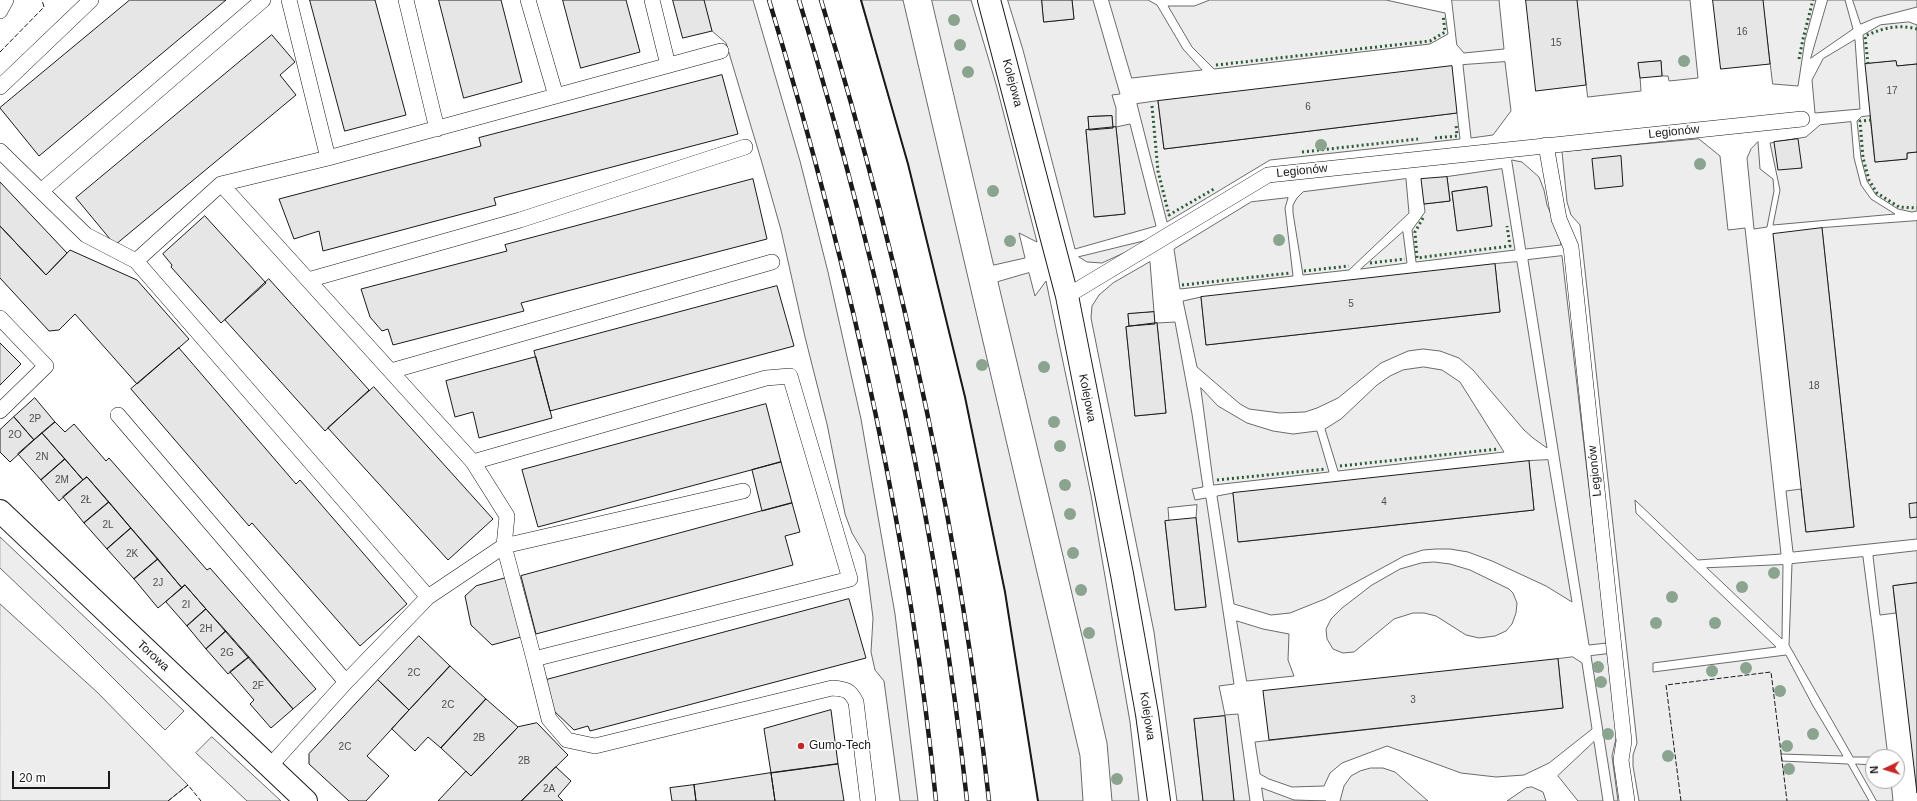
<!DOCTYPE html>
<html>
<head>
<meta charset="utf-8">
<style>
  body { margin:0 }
  #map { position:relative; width:1917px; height:801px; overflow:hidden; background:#fff; font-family:Helvetica,sans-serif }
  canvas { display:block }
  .north { position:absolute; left:1865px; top:749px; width:40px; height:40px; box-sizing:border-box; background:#fff; border:1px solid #a3a3a3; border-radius:50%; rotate:266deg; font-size:11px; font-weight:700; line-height:16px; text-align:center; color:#1a1a1a }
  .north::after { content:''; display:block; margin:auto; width:14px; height:18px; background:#c62828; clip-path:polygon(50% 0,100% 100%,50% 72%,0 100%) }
  .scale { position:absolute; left:12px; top:771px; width:98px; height:18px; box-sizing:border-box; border:2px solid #1a1a1a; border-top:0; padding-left:5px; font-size:12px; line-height:14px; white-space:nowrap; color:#1a1a1a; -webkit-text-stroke:3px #fff; paint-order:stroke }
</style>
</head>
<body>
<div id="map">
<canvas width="1917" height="801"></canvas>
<div class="north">N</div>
<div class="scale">20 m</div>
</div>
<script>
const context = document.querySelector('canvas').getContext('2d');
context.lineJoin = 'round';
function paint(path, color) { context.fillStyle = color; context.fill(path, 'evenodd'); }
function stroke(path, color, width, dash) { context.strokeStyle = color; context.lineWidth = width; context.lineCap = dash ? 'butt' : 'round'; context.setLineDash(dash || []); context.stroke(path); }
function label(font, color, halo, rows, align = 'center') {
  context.font = font + ' Helvetica,sans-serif'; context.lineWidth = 3; context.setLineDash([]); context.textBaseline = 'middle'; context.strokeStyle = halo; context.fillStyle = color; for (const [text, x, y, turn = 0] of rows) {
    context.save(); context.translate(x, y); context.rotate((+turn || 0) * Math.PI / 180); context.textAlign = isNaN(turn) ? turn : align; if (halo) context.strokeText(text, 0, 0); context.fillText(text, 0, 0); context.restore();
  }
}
const built = new Path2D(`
  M704 0H753L800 161 828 272 861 419 895 614 918 801H900L884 681 875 670 871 652 873 618 865 555 852 533 845 514 827 424 805 337 781 230 762 163 726 43 712 31Z
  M861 0H903L1080 756 1083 801H1038L1005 592 965 397 908 164Z
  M932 0H971L996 84 1037 242 1019 233 1025 258 994 265Z
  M1008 0H1042L1044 22 1074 19 1072 0H1093L1120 94 1112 95 1116 108V127L1130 124 1156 226 1075 249 1023 50ZM1112 116 1113 128H1116L1125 214 1095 217 1086 131 1089 130 1088 117Z
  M1109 0H1148L1157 5 1183 49 1202 70 1132 78Z
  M1210 0H1386L1445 13 1448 34 1430 44 1214 69 1192 47 1168 6H1194Z
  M1452 0H1499L1504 49 1464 53 1457 45Z
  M1577 0H1690L1698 78 1669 81 1668 76H1662L1661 61 1639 63 1641 91 1588 97Z
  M1763 0H1816L1805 40 1798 86 1773 84Z
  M1828 0H1845L1853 29 1811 58Z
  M1853 0H1917V7L1875 18 1861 24Z
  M1909 22 1917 25V64L1897 66 1896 61 1865 64 1863 35 1880 25Z
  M1855 40 1860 109 1815 113 1812 80 1823 59Z
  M1505 62 1511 111 1493 135 1471 138 1463 65Z
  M1158 101 1164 149 1457 113 1460 139 1270 160 1167 222 1137 104Z
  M1870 116 1875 162 1907 159V153L1917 152V211L1912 212 1898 209 1876 195 1867 181 1861 158 1857 121 1861 117Z
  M1851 122 1854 158 1861 185 1871 199 1895 214 1773 225 1780 190 1770 143 1806 137 1820 125Z
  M1699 139 1720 156 1728 230 1745 228 1781 554 1698 560 1635 500 1636 513 1776 647 1653 663V672L1786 655 1813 706 1843 756 1781 754 1782 761 1848 764 1869 801H1639L1633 766V755L1637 743 1580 225 1571 215 1567 202 1562 152Z
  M1758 142 1760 169 1773 179 1774 191 1767 227 1754 229 1747 158 1751 149Z
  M1512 160 1522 162 1539 177 1544 190 1547 205 1560 234 1561 245 1526 249Z
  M1502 169 1515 250 1416 262 1412 230 1425 212 1424 204 1450 201 1447 177ZM1487 187 1491 226 1457 230 1452 192Z
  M1406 179 1409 213 1349 270 1303 275 1293 213V205L1297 198 1303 192Z
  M1288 198 1285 208 1293 276 1180 289 1174 249 1251 202Z
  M1917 221V539L1793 552 1786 491 1801 489 1806 532 1854 527 1822 228Z
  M1403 232 1407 263 1361 269Z
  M1156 238 1102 263 1087 262 1079 257Z
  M1562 256 1607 643 1589 645 1528 260Z
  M1150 262 1154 312 1128 314 1129 326 1126 327 1135 416 1166 413 1157 323 1175 322 1192 414 1203 487 1192 489 1195 500 1206 498 1234 684 1219 686 1225 715 1238 714 1250 801H1234L1224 716 1194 719 1203 801H1177L1154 632 1091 318 1092 306 1099 295 1113 283ZM1197 505 1196 518 1206 607 1175 610 1165 522 1169 521 1168 508Z
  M1517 262 1547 448 1533 438 1524 430 1473 370 1459 358 1440 351 1423 349 1408 351 1381 363 1338 398 1317 408 1305 412 1280 413 1249 409 1240 404 1197 367 1183 301 1201 297 1206 345 1500 312 1495 264Z
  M1029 273 1035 296 1046 281 1091 495 1130 722 1139 801H1112L1107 743 1096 695 998 282Z
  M1424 367 1442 370 1460 382 1504 452 1338 471 1325 429 1341 419 1377 385 1390 376 1403 370Z
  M1201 388 1218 406 1247 423 1273 431 1293 434 1317 431 1329 472 1214 485Z
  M1548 460 1572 602 1546 586 1492 561 1468 552 1450 549H1436L1423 550 1404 556 1325 599 1290 613 1271 615 1234 604 1217 496 1233 493 1239 542 1534 510 1529 461Z
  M0 537 184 711 165 730 64 629 0 568Z
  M1917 551V583L1893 586 1896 613 1880 615 1873 556Z
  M1863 557 1874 641 1888 757H1853L1789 645 1792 564Z
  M1434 562 1450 564 1470 570 1509 589 1513 593 1517 603 1516 613 1512 624 1506 631 1495 636 1479 638 1466 635 1436 616 1424 613H1413L1394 619 1354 652 1343 653 1333 649 1327 639 1326 629 1331 619 1342 608 1372 585 1400 569 1421 563Z
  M1783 565 1782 639 1707 568Z
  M0 604 97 692 188 785 168 801H0Z
  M1237 621 1263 629 1289 634 1288 660 1294 676 1247 681Z
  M1608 654 1617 734 1612 756 1618 801H1614L1591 656Z
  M1573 657 1582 663 1592 729 1549 763 1524 775 1496 777 1461 773 1387 746 1342 763 1330 773 1324 786 1292 787 1269 779 1260 774 1255 742 1563 708 1558 659Z
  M212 737 281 801H247L196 753Z
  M1594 742 1603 801H1578L1558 776Z
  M1856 764 1873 765V781H1891L1893 801H1877Z
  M1371 768H1383L1395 772 1428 801H1340L1344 786 1351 776 1360 771Z
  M1532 787 1543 792 1546 801H1507L1526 788Z
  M1262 788 1294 800 1326 801H1264Z`);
const building = new Path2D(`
  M130 0H226L39 156 0 108Z
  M310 0H375L406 115 345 131Z
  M439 0H501L522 82 464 98Z
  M563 0H626L640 52 581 68Z
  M673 0H704L712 31 683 38Z
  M1042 0H1072L1074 19 1044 22Z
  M1526 0H1577L1586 85 1536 91Z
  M1713 0H1763L1770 64 1721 69Z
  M272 35 295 62 280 75 296 95 115 245 76 198Z
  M1661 61 1662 76 1640 78 1638 63Z
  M1896 61 1897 66 1917 64V152L1907 153V159L1875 162 1865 64Z
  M1452 66 1457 113 1164 149 1158 101Z
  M722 75 738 134 494 198 496 205 323 251 319 231 294 239 279 199 481 146 479 138Z
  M1112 116 1113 128 1089 130 1088 117Z
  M1116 127 1125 214 1094 217 1086 130Z
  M1798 139 1802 168 1778 170 1774 142Z
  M1621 156 1623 186 1595 189 1592 159Z
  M1447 177 1450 201 1424 204 1421 179Z
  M753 179 767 239 521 303 524 311 393 345 388 329 382 331 370 317 361 289 507 251 505 245Z
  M0 182 67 253 46 275 0 226Z
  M1487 187 1492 226 1457 231 1452 192Z
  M205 216 266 283 221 323 171 267 172 265 163 254Z
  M0 226 46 275 70 250 137 280 189 339 137 384 75 314 59 330 49 331 0 278Z
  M1822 228 1854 527 1806 532 1773 234Z
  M1495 264 1500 312 1206 345 1201 297Z
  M269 279 369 390 325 431 225 320Z
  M777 286 794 346 550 411 534 351Z
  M1154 312 1155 324 1129 326 1128 314Z
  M1157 323 1166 413 1135 416 1126 327Z
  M0 343 21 364 0 385Z
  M179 348 296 484 300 480 407 604 360 646 252 523 249 526 131 389Z
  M536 357 552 418 479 438 473 412 455 417 446 381Z
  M374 387 493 519 448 560 328 428Z
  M35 398 55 422 34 440 14 417Z
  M766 404 781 462 538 527 522 470Z
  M14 417 34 440 10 462 0 452V430Z
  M55 422 65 432 74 424 106 461 109 458 207 570 210 568 316 689 293 709 185 585 182 588 87 477 83 480 42 433Z
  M42 433 65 459 41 480 18 454Z
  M65 459 83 480 59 501 41 480Z
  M1529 461 1534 510 1238 542 1233 493Z
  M781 462 792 503 762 511 752 470Z
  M87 477 109 502 84 523 63 497Z
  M109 502 131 528 107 549 84 523Z
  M792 503 800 532 785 536 793 565 536 634 521 576Z
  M1917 503V517L1910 518 1909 504Z
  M1196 518 1206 607 1175 610 1165 521Z
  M131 528 158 559 134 579 107 549Z
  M158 559 182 588 158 608 134 579Z
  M506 578 521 637 492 645 471 625 465 596 476 586Z
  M1917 583V793L1893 586Z
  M185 585 206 609 187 626 166 602Z
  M849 599 866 658 590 731 588 726 574 730 553 710 546 680Z
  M206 609 226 631 206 649 187 626Z
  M226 631 249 657 228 674 206 649Z
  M419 636 450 666 409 710 378 680Z
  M249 657 293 709 271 728 250 704 254 700 230 672Z
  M1558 659 1563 708 1269 740 1263 691Z
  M450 666 486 699 441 748 428 737 415 751 392 729Z
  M378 680 409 710 367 756 389 776 366 801H349L309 764V754Z
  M486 699 518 727 471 776 441 748Z
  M831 710 838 764 771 773 764 729Z
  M1225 716 1234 801H1203L1194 719Z
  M537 723 568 755 521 801H438L466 771 471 776 518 727Z
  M838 764 844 801H775L771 773Z
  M556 767 571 781 558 796 563 801H522Z
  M771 773 775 801H696L694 785Z
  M694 785 696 801H672L670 788Z`);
const lane = new Path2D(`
  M289 0 328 158
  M406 0 437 129
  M528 0 556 96
  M652 0 668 65
  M0 11 6 0
  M0 87 91 0
  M1546 145 1559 219 1571 247 1624 741 1621 760 1627 801
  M0 151 86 235 136 261
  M221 184 328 158 721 51
  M41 191 263 0
  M308 280 520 220 745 147
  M1067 296 1268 175 1802 119
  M0 318 46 366 0 411
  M391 371 772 262
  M118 415 346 682 428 597 136 261 221 184 473 462 766 378 790 376 850 579 534 659 549 719 567 740 595 746 832 688C846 689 850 690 856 702L868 801
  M428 597 504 546 507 516 473 462
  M534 659 504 546 743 491
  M270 766 346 682`);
const street = new Path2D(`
  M0 511 306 801`);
const secondary = new Path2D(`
  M989 0 1067 296 1122 574 1147 714 1159 801`);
const rail = new Path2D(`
  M769 0C848 261 909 529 936 801
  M799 0C878 261 938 529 967 801
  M821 0C900 261 960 530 989 801`);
const hedge = new Path2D(`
  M1799 59 1803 39 1813 0
  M1868 64 1865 36C1883 28 1898 24 1917 29
  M1216 65 1430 41 1445 32 1443 15
  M1152 106 1158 171 1169 215 1214 189
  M1871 120 1860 121 1863 158 1869 180 1877 193 1899 207 1917 208
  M1435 138 1457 136 1456 124
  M1302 152 1418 139
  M1423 218 1415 232 1417 258 1510 246 1507 226
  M1370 263 1405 259
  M1304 271 1349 266
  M1182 285 1290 273
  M1340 466 1498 449
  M1217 480 1326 469`);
const fence = new Path2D(`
  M0 52 44 7 42 0
  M168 801 188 785 201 801
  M1681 801 1666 685 1771 672 1787 801`);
const wall = new Path2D(`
  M861 0 908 164 965 397 1005 592 1038 801`);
const trees = [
  [954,20],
  [960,45],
  [1684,61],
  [968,72],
  [1321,145],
  [1700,164],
  [993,191],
  [1279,240],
  [1010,241],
  [982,365],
  [1044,367],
  [1054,422],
  [1060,446],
  [1065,485],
  [1070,514],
  [1073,553],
  [1774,573],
  [1742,587],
  [1081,590],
  [1672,597],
  [1656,623],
  [1715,623],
  [1089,633],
  [1598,667],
  [1746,668],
  [1712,671],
  [1601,682],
  [1780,691],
  [1608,734],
  [1813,734],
  [1787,746],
  [1668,756],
  [1789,769],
  [1117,779]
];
const markers = [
  [801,746,4,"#c62828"]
];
const numberNames = [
  ["16",1742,32],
  ["15",1556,43],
  ["17",1892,91],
  ["6",1308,107],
  ["5",1351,304],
  ["18",1814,386],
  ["2P",35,419],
  ["2O",15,435],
  ["2N",42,457],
  ["2M",62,480],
  ["2Ł",86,500],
  ["4",1384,502],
  ["2L",108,525],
  ["2K",132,554],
  ["2J",158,583],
  ["2I",186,605],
  ["2H",206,629],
  ["2G",227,653],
  ["2C",414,673],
  ["2F",258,686],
  ["3",1413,700],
  ["2C",448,705],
  ["2B",479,738],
  ["2C",345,747],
  ["2B",524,761],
  ["2A",549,789]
];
const streetNames = [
  ["Kolejowa",1012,83,75],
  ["Legionów",1674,132,-6],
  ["Legionów",1302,171,-6],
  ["Kolejowa",1087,398,79],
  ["Legionów",1595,471,-96],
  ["Torowa",153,656,43],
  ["Kolejowa",1147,716,81]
];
const poiNames = [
  ["Gumo-Tech",809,746]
];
paint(built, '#ededed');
stroke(built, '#6a6a6a', 1);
paint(building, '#e6e6e6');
stroke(building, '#1a1a1a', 1);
stroke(lane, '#1a1a1a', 16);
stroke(street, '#1a1a1a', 24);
stroke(secondary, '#1a1a1a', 24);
stroke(lane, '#fff', 15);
stroke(street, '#fff', 22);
stroke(secondary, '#fff', 22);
stroke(rail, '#1a1a1a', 4.5);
stroke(rail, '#fff', 3, [9]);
stroke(hedge, '#2b5a34', 3, [2, 3]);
stroke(fence, '#1a1a1a', 1, [5, 2]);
stroke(wall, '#1a1a1a', 2);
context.fillStyle = '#8aa48f';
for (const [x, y] of trees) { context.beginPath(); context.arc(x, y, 6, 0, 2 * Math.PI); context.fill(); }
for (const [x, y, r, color] of markers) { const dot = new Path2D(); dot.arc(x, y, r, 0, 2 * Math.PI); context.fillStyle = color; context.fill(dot); stroke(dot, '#fff', 1.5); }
label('10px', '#4d4d4d', null, numberNames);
label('12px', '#1a1a1a', '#fff', streetNames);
label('12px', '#1a1a1a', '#fff', poiNames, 'left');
</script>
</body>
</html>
